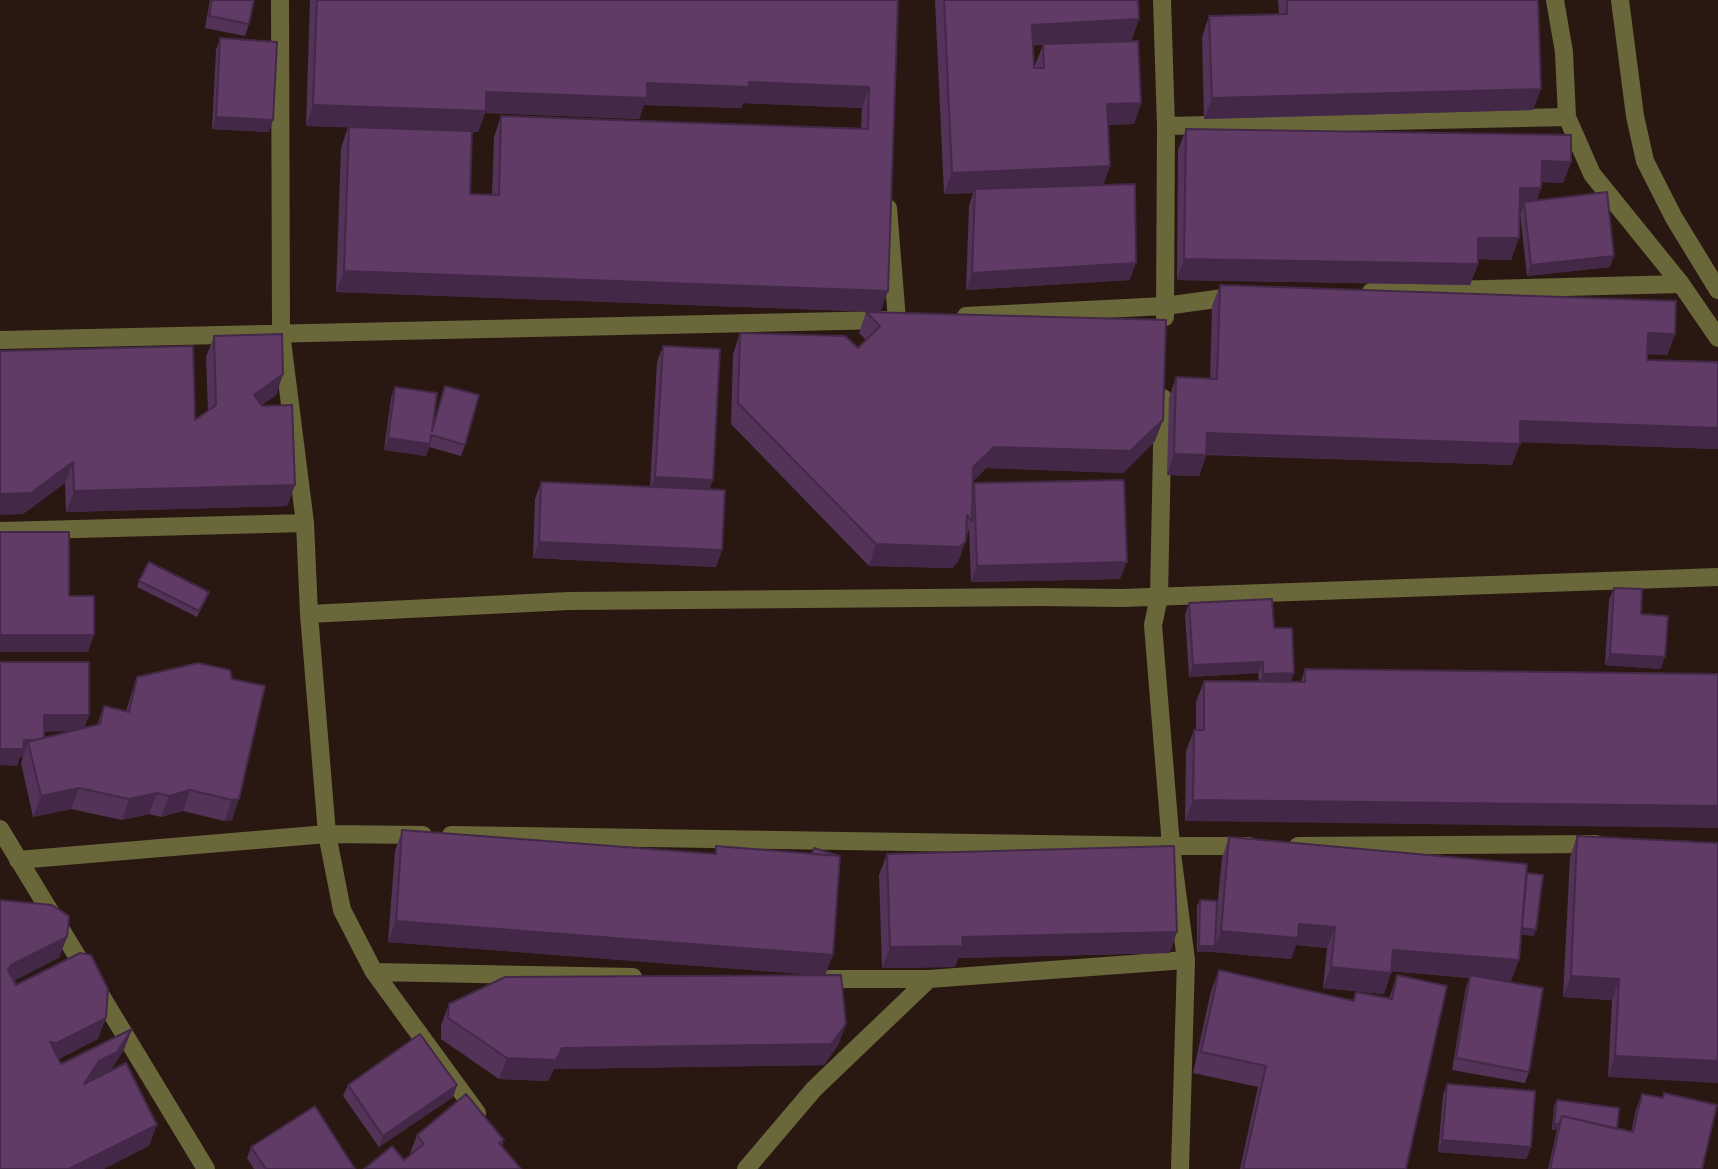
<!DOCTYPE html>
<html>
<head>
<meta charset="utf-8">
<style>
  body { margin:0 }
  canvas { display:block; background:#281811 }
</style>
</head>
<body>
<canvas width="1718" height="1169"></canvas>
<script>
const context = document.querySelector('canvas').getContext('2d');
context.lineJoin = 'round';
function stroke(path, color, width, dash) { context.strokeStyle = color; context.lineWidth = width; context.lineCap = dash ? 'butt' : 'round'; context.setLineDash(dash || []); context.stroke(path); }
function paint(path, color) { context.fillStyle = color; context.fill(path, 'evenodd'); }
const minor = new Path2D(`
  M280 0 281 333 305 523 309 614 327 834 342 910 374 972 477 1113
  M1162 0 1166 126 1165 317
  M1555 0 1564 52 1567 117 1592 174 1681 284 1718 338
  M1620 0 1635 116 1645 161 1674 218 1718 290
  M1166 126 1567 117
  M888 208 897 320
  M1371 292 1681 284
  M966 316 1165 306 1238 296
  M0 340 885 320
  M1163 398 1159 597 1153 625 1171 846 1186 960 1180 1169
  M0 531 305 523
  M309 614 569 601 1039 597 1122 598 1718 577
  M0 829 206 1169
  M451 835 1171 846H1249
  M1298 846 1596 844
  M18 860 327 834 423 835
  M374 972 633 977
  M819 979H929
  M746 1169 814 1089 929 979 1186 960`);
const wall = new Path2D(`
  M210 0H254L249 24 245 36 205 28Z
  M310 0H898L888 291 880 312 336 292 341 148 348 127 306 126ZM743 103 862 108 861 128 501 116 494 137 492 195 470 194 472 132H478L485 113 639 119 644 105 741 108Z
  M935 0H1138L1139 19 1131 41 1141 103 1134 124 1108 125 1110 166 1103 185 1130 280 966 290 969 206 973 193 944 194ZM1033 45H1043L1035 65V68H1034Z
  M1278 0H1538L1533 110 1204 119 1202 37 1209 16 1279 14Z
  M220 38 269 132 212 129 216 50Z
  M1186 129 1571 162 1563 183 1541 182 1537 200 1610 267 1527 276 1520 213 1522 209H1519L1511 260 1478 259V264L1470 285 1177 280 1178 150Z
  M1220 285 1675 334 1667 355 1647 354V360L1718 449 1520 442 1512 465 1206 455 1199 476 1167 475 1169 398 1176 377 1210 379 1212 306Z
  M866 312 1155 441 1123 473 986 468 973 481V487L974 483 1120 579 971 582 969 529 958 562 952 568 869 566 731 424 733 354 740 333 858 348 866 340 859 333Z
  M214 336 283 374 276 395 262 405 295 485 287 506 66 512 65 483 23 514 0 351 195 420 208 411 206 357Z
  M663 346 710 490 722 550 716 567 533 558 535 499 541 482 650 487 657 362Z
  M445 386 465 445 461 456 429 447 426 456 384 450 391 398 395 387 433 426Z
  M139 581 207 598 197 617 137 587Z
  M1614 588 1641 614 1661 669 1605 665 1609 600Z
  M1189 603 1274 628 1291 682H1301L1305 669 1718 674 1185 821 1186 751 1194 730H1196V702L1204 681 1259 682 1258 673 1189 677 1185 615Z
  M0 662 89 715 84 728 97 725 104 706 126 712 130 698 137 677 232 679 265 686 232 820 224 821 183 811 161 817 149 814 122 820 71 809 33 817 21 763 23 757H20L17 766ZM44 731H70L44 738Z
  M402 830 714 854 716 846 825 975 846 1024 838 1045 824 1065 554 1069 548 1081 499 1079 441 1039V1025L449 1004 821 975 388 942 395 851Z
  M1577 836 1718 843 1608 1077 1612 1000 1563 997 1570 857Z
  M1229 837 1527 873 1534 936 1521 934 1511 981 1498 980 1529 1072 1525 1083 1452 1070 1466 987 1469 978 1391 971 1384 994 1323 988 1327 948 1296 945 1291 959 1213 952H1197V906L1200 900 1217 909 1222 858Z
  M887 854 1170 953 958 958 955 967 882 968 879 875Z
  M1219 970 1353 1001 1356 992 1389 999 1397 975 1406 1169H1240L1258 1087 1193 1073 1211 991Z
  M1447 1084 1531 1147 1526 1159 1438 1152 1443 1095Z
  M348 1085H457L453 1097 379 1147 343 1096Z
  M1664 1093 1702 1169H1548L1557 1130H1552L1554 1106 1557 1100 1617 1129 1631 1132 1636 1110 1642 1094 1663 1098Z
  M417 1135 504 1140 502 1146 404 1160 409 1156Z
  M251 1147 355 1169H254L247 1158Z`);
const shadedWall = new Path2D(`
  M1139 19 1131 41 1024 46 1032 25Z
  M749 82 869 87 862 108 743 103 741 108 644 105 639 119 485 113 478 132 306 126 313 105 486 92 647 83Z
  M1541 89 1533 110 1204 119 1212 98Z
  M1141 103 1134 124 1099 125 1107 104Z
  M216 117 273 120 269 132 212 129Z
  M1542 161 1571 162 1563 183 1534 182Z
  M1110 166 1102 187 975 189 973 193 944 194 952 173Z
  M1520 188H1541L1534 209 1524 202 1522 209H1512Z
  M1478 238H1519L1511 260 1471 259Z
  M1614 256 1610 267 1527 276 1531 265Z
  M1184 259 1478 264 1470 285 1177 280Z
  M1136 263 1130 280 966 290 972 273Z
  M344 271 888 291 880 312 336 292Z
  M1648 333 1675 334 1667 355 1640 354Z
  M283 374 276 395 247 416 254 395Z
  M1163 420 1155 441 1123 473 986 468 966 488 973 467 994 447Z
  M1520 421 1718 428V449L1513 442Z
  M1207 433 1520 444 1512 465 1199 454Z
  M388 438 430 444 426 456 384 450Z
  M1174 454 1206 455 1199 476 1167 475Z
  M73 462 65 483 23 514 0 515V494Z
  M655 477 713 480 707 497 649 494Z
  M295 485 287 506 66 512 74 491Z
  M966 541 958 562 952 568 869 566 876 544Z
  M539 542 722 550 716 567 533 558Z
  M1127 562 1120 579 971 582 977 566Z
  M0 635H94L88 652H0Z
  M1610 654 1665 657 1661 669 1605 665Z
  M1263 662 1258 673 1189 677 1193 665Z
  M1294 673 1290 684 1259 686 1263 674Z
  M44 715H89L83 731 38 732Z
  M24 740H44L28 742 23 757H20L17 766 0 765V749Z
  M79 788 71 809 33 817 41 796Z
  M190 790 183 811 161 817 169 796Z
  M157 793 149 814 122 820 129 799Z
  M239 799 232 820 224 821 232 800Z
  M1193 800 1718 806V828L1185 821Z
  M396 921 833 955 825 976 388 942Z
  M1299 924 1335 927 1327 948 1296 945 1291 959 1213 952 1221 931Z
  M1518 928 1536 930 1534 936 1515 934Z
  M1177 932 1170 953 958 958 955 967 882 968 890 947 962 937Z
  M67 937 59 958 4 986 8 970 11 965Z
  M1199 946H1215L1213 952H1197Z
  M1393 950 1519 960 1511 981 1386 971Z
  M1331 967 1391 973 1384 994 1323 988Z
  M1571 976 1619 979 1612 1000 1563 997Z
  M106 1018 98 1039 50 1064V1042Z
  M846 1024 838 1045 824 1065 554 1069 548 1081 499 1079 507 1058 562 1048Z
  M132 1029 124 1050 109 1073 84 1084 99 1061Z
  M1615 1056 1718 1061V1083L1608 1077Z
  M457 1085 453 1097 379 1147 383 1136Z
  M1554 1124H1559L1557 1130H1552Z
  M157 1125 149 1146 104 1169H69Z
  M1442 1140 1531 1147 1526 1159 1438 1152Z`);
const building = new Path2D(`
  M212 0H254L249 24 209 16Z
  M317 0H898L888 291 344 271 349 127 472 131 470 194 499 195 501 116 868 129 869 87 749 82V87L647 83V98L486 92V111L313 105Z
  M944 0H1138L1139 19 1032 25 1034 68H1044L1043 44 1138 41 1141 103 1107 104 1110 166 952 173Z
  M1287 0H1538L1541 89 1212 98 1209 16 1287 14Z
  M220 38 277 42 273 120 216 117Z
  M1186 129 1571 135V162L1542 161 1541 188H1520L1519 238H1478V264L1184 259Z
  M1135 184 1136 263 972 273 975 189Z
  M1607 192 1614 256 1531 265 1524 202Z
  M1220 285 1676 301 1675 334 1648 333 1647 360 1718 362V428L1520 421V444L1207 433 1206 455 1174 454 1176 377 1217 379Z
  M866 312 1166 320 1163 420 1130 451 994 447 973 467 972 521 967 515 966 541 960 547 876 544 738 403 740 333 845 336 858 348 880 326Z
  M282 334 283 374 254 395 262 406 292 405 295 485 74 491 73 462 31 493 0 494V351L193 346 195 420 216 405 214 336Z
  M663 346 720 349 713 480 655 477Z
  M445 386 479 395 465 445 431 435 430 444 388 438 395 387 437 393 432 431Z
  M1124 480 1127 562 977 566 974 483Z
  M541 482 725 490 722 550 539 542Z
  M0 532H69V596H94V635H0Z
  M149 562 209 592 199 611 139 581Z
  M1614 588 1642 589 1641 614 1668 616 1665 657 1610 654Z
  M1272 599 1274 628H1292L1294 673 1263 674V662L1193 665 1189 603Z
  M0 662H89V715H44V738L35 740H24L23 749H0Z
  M198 663 230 670 232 679 265 686 239 799 232 800 190 790 169 796 157 793 129 799 79 788 41 796 28 742 100 724 104 706 129 712 137 677Z
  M1305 669 1718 674V806L1193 800 1194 730H1204V681L1305 682Z
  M402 830 716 854V846L840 856 833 955 396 921Z
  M1577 836 1718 843V1061L1615 1056 1619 979 1571 976Z
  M1229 837 1527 864 1519 960 1393 950 1391 973 1331 967 1335 927 1299 924 1298 938 1221 931Z
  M1174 846 1177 932 962 937 963 946 890 947 887 854Z
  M814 848 839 856 812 854Z
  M1527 873 1543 875 1536 930 1522 928Z
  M0 900 52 905 69 916 67 937 11 965 8 970 16 985 80 953 91 955 108 989 106 1018 57 1043 50 1042 61 1064 132 1029 117 1052 99 1061 84 1084 126 1063 157 1125 69 1169H0Z
  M1200 900 1217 901 1215 946H1199Z
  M1219 970 1354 1001 1356 992 1392 999 1397 975 1447 986 1406 1169H1243L1266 1066 1201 1052Z
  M841 975 846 1024 831 1044 562 1048 556 1060 507 1058 448 1018 449 1004 505 977Z
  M1470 975 1543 988 1529 1072 1456 1058Z
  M420 1034 457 1085 383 1136 348 1085Z
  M1447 1084 1535 1091 1531 1147 1442 1140Z
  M1664 1093 1717 1105 1702 1169H1550L1562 1116 1633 1132 1642 1094 1663 1098Z
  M466 1094 504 1140 499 1143 521 1169H364L392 1146 404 1160 424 1144 417 1135Z
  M1557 1100 1619 1108 1617 1129 1562 1116 1559 1124H1554Z
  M315 1106 355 1169H266L251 1147Z`);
stroke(minor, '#6a673a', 18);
paint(wall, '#533357');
paint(shadedWall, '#432947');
paint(building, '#603b65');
stroke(building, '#432947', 2);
</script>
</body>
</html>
